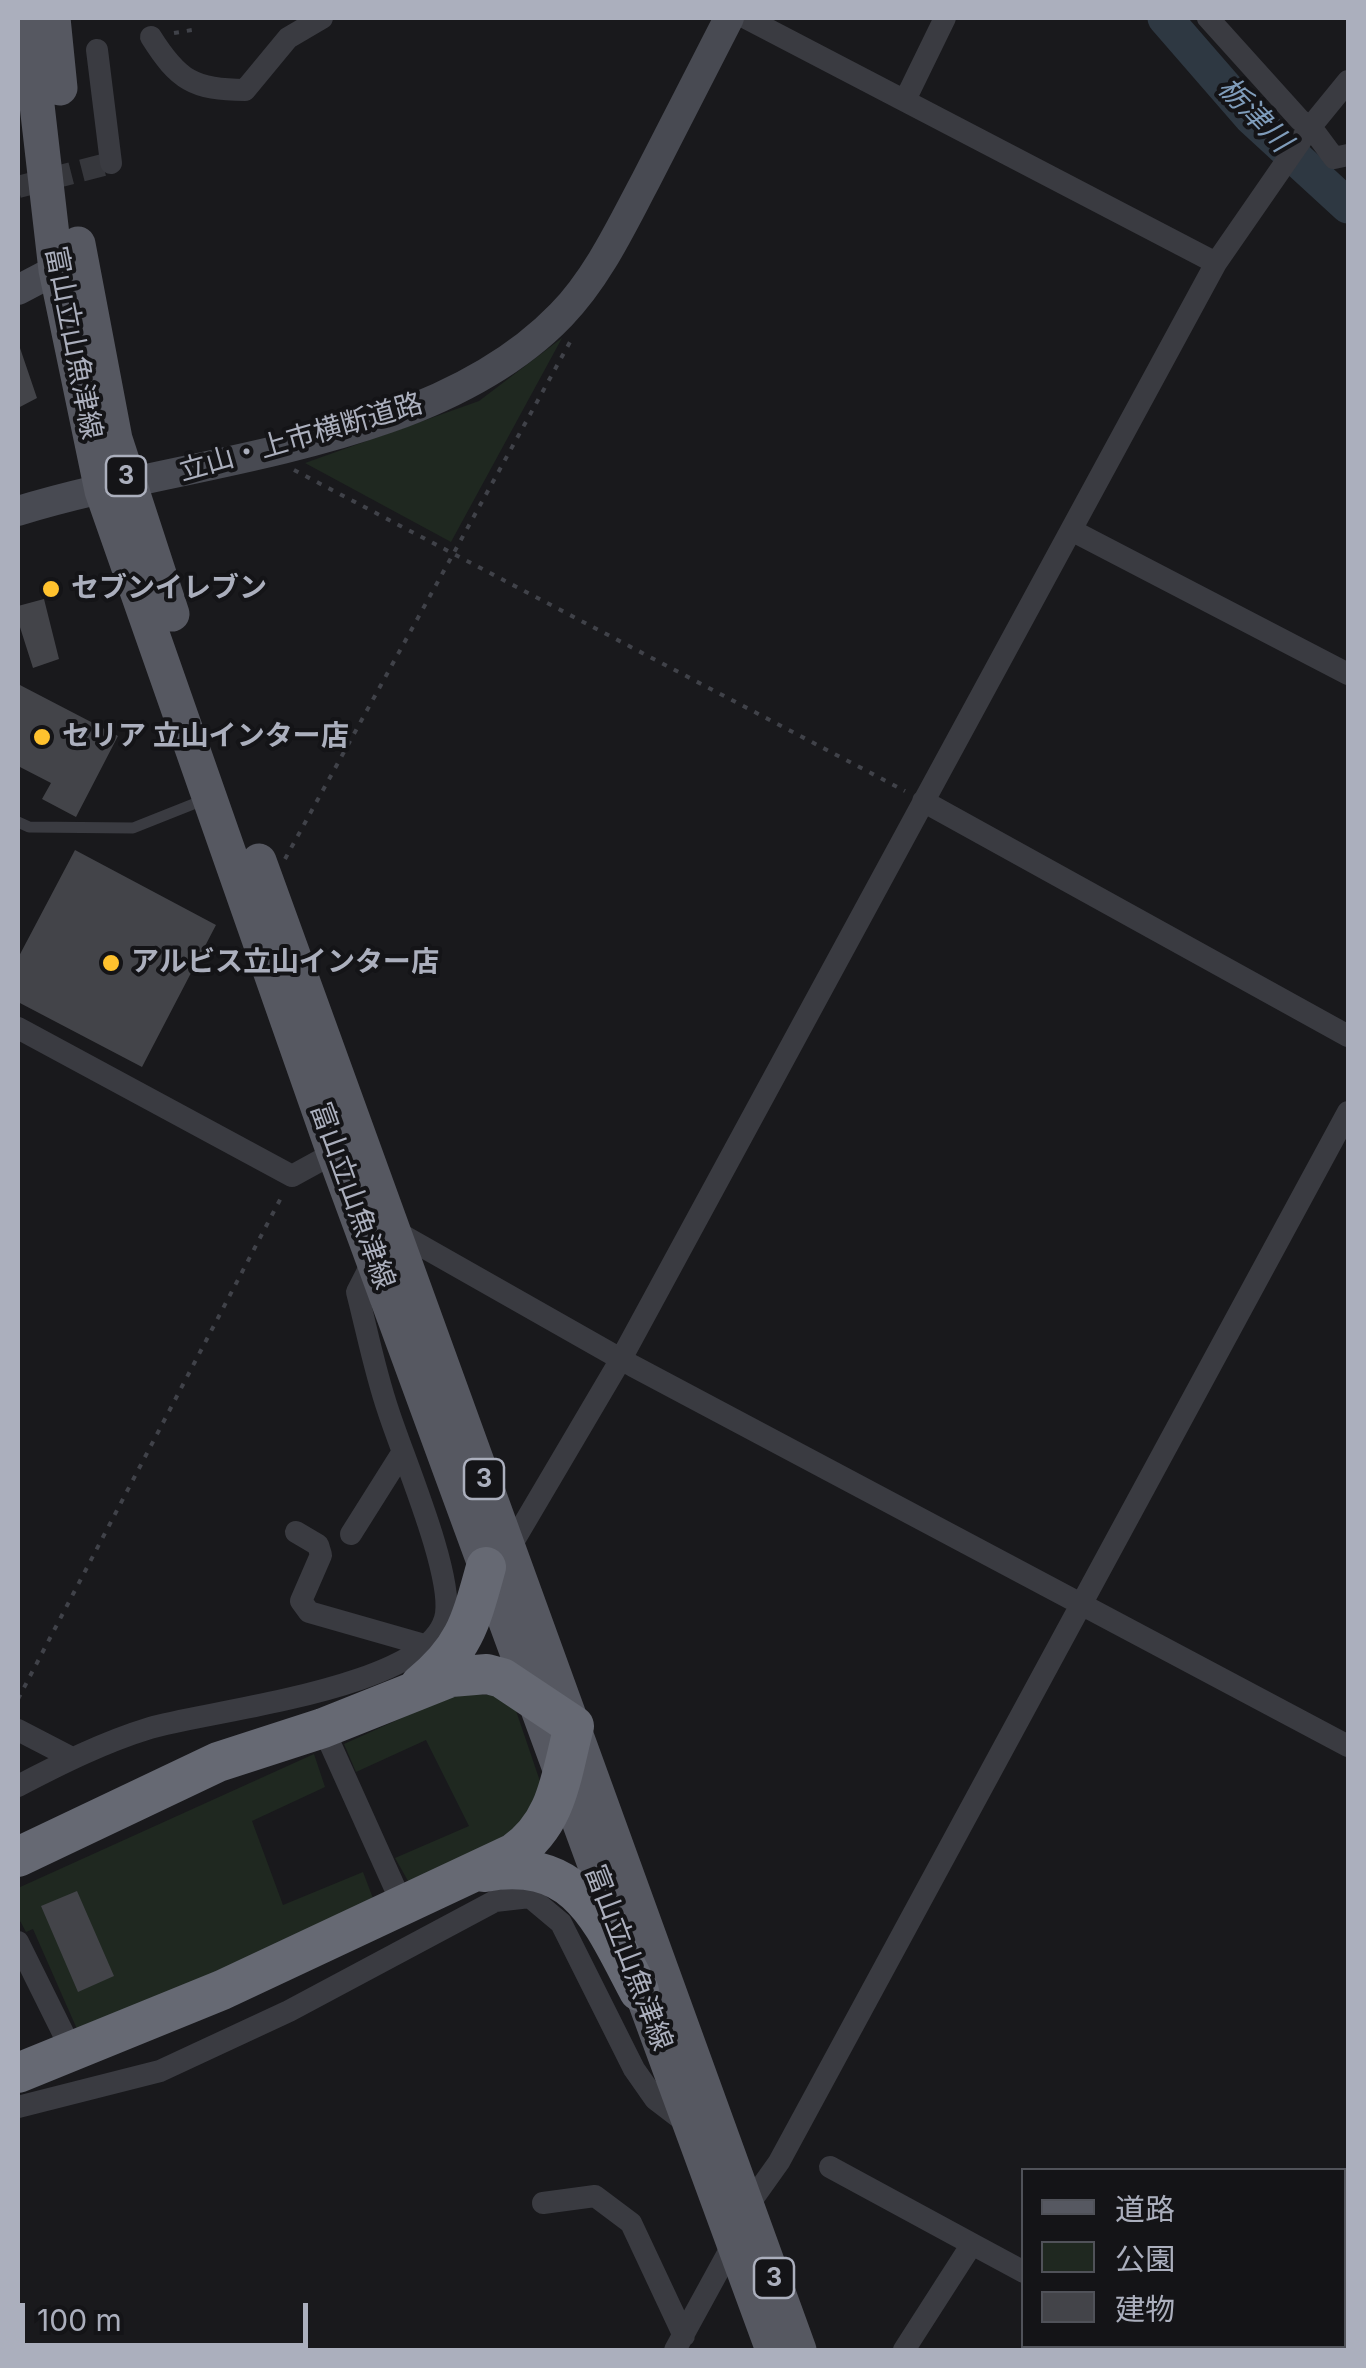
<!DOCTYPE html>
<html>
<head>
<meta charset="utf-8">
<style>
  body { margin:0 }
  #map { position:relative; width:1366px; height:2368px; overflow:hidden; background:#19191c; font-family:Inter,"Noto Sans JP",sans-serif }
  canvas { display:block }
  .frame { position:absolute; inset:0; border:20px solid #abafbd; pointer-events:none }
  .legend { position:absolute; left:1021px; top:2168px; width:325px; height:180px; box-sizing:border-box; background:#141417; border:2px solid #505259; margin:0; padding:12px 18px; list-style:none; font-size:30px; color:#abafbd }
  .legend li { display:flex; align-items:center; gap:20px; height:50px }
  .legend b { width:50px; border:2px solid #505259 }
  .scale { position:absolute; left:20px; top:2303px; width:288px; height:45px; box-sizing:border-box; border:5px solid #abafbd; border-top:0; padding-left:12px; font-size:30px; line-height:35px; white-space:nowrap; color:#abafbd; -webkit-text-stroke:8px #141417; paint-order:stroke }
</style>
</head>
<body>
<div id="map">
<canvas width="1366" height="2368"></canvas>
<div class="frame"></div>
<ul class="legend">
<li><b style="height:12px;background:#565861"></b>道路</li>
<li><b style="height:28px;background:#1f2820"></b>公園</li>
<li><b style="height:28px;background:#434449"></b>建物</li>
</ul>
<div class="scale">100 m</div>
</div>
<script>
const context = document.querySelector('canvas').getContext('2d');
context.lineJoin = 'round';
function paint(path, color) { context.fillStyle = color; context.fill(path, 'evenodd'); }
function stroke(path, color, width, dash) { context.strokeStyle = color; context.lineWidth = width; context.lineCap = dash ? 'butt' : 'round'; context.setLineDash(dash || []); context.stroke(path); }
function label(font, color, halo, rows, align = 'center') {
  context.font = font + ' Inter,"Noto Sans JP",sans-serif'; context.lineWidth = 8; context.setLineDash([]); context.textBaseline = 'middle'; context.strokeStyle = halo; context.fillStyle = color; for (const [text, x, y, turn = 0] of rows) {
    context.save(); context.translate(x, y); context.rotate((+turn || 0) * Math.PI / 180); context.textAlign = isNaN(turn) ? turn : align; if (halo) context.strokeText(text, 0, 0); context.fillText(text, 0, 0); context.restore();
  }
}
const green = new Path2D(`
  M562 338 451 542 305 463 479 401Z
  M472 1694 511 1696 544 1793 536 1828 412 1888 395 1858 469 1826 426 1740 356 1772 344 1744 446 1698Z
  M314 1754 325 1787 252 1821 283 1905 363 1872 374 1901 80 2036 33 1929 26 1932 18 1917V1888Z`);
const river = new Path2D(`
  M1165 18 1251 117 1348 206`);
const building = new Path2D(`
  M20 348 37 398 18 408V349Z
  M44 599 59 659 33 668 18 621V606Z
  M18 684 118 736 76 817 42 799 51 783 18 766Z
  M75 850 216 925 142 1067 18 1002V958Z
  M77 1891 114 1976 78 1992 41 1906Z`);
const streetTunnel = new Path2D(`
  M18 187 111 163`);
const path = new Path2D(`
  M174 33 192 30
  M294 470 905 791
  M285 859 570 342
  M18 1699 283 1194`);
const lane = new Path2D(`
  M18 822 29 827 133 828 206 799`);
const street = new Path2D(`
  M746 18 1216 263
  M1208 18 1300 120 1311 127 1334 158 1348 155
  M151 37C178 80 194 90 245 90L288 38 322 18
  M97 50 111 163
  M906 98 945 18
  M1073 531 1348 674
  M923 801 1348 1036
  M18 1028 292 1176 334 1153
  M395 1231 633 1366 1348 1746
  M296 1532 318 1545 321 1555 301 1601 309 1612 428 1646
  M351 1534 402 1453
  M509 1549 621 1359 1216 263 1308 130 1348 81
  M323 1728 403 1906
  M18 1730 72 1758
  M18 1786C60 1764 104 1742 150 1728 211 1710 434 1688 446 1614 452 1570 403 1457 388 1410 375 1372 367 1331 357 1292L375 1257
  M18 1942 73 2053
  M18 2107 160 2071 289 2011 495 1901 530 1897 561 1923 634 2069 655 2099 689 2125
  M830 2167 972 2244
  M543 2203 595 2196 631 2223 684 2336
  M747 2207 779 2162 1348 1112
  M1159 2346 1168 2350
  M675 2350 733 2244
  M904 2350 972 2244 1024 2272`);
const secondary = new Path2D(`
  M18 290 56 270
  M18 511C188 458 432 449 561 315 598 277 622 225 646 180 674 126 701 72 729 18`);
const primary = new Path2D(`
  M27 18 56 270 102 491 334 1153 773 2350
  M53 18 60 88
  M78 244 115 439 172 614
  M259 861 799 2350`);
const highway = new Path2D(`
  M420 1685C465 1649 471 1621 486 1567
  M18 1857 218 1762 323 1728 451 1677 487 1674 502 1678 574 1726C561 1775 558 1823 514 1853L222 1990 18 2073
  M484 1872C578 1855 601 1920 639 1991`);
const markers = [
  [51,589,10,"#ffc22e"],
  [42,737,10,"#ffc22e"],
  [111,963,10,"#ffc22e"]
];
const shields = [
  [126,476,40],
  [484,1479,40],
  [774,2278,40]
];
const shieldNames = [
  ["3",126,476],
  ["3",484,1479],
  ["3",774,2278]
];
const streetNames = [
  ["富山立山魚津線",73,343,79],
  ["立山・上市横断道路",301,438,-16],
  ["富山立山魚津線",352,1196,70],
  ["富山立山魚津線",628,1958,69]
];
const poiNames = [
  ["セブンイレブン",71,589],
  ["セリア 立山インター店",62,737],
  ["アルビス立山インター店",131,963]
];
const waterNames = [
  ["栃津川",1254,115,46]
];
paint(green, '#1f2820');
stroke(river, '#2e3842', 35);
paint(building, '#434449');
stroke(streetTunnel, '#36373c', 22, [22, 11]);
stroke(path, '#404249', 4, [5, 8]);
stroke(lane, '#3a3b41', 11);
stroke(street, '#3a3b41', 22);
stroke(secondary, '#484a52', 30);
stroke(primary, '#565861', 35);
stroke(highway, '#666973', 40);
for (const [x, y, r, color] of markers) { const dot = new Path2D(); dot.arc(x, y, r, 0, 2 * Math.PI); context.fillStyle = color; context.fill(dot); stroke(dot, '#141417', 4); }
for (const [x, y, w] of shields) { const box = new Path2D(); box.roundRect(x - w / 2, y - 20, w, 40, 8); context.fillStyle = '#141417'; context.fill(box); stroke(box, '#abafbd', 2.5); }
label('bold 25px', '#abafbd', null, shieldNames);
label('28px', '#abafbd', '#141417', streetNames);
label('bold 28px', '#abafbd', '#141417', poiNames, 'left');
label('italic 30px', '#7f9cba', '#141417', waterNames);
</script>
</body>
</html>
